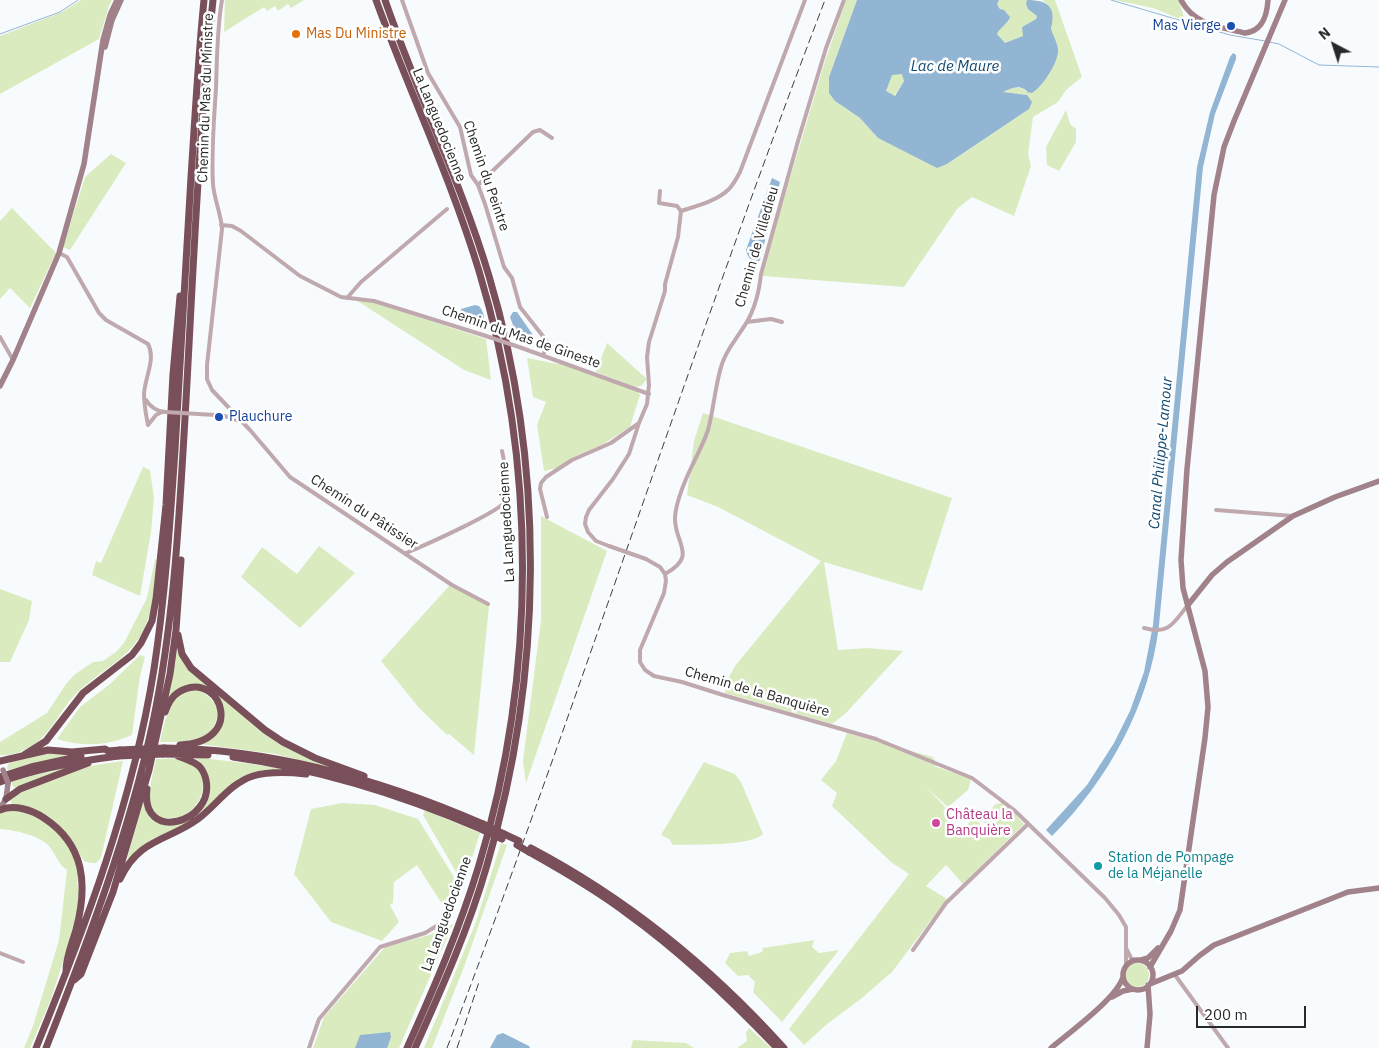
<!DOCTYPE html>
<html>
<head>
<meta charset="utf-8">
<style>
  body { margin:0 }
  #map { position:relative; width:1379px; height:1048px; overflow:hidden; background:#f8fbfd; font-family:"IBM Plex Sans",sans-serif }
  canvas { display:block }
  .north { position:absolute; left:1309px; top:20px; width:50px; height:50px; -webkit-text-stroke:4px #fff; paint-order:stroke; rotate:320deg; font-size:14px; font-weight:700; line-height:20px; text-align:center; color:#272828 }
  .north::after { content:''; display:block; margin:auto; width:18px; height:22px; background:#272828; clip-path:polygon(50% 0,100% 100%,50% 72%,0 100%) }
  .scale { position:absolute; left:1196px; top:1006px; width:110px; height:22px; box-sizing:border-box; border:2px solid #272828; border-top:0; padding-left:6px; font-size:15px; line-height:18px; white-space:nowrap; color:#272828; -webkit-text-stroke:4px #fff; paint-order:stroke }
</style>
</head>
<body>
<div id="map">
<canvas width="1379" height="1048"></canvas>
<div class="north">N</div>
<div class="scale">200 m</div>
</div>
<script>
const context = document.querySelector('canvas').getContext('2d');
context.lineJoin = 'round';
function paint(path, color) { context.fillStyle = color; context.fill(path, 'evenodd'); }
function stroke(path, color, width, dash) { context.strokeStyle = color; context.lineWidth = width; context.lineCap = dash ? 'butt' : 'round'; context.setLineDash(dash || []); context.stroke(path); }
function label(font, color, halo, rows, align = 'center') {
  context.font = font + ' "IBM Plex Sans",sans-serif'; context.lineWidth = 5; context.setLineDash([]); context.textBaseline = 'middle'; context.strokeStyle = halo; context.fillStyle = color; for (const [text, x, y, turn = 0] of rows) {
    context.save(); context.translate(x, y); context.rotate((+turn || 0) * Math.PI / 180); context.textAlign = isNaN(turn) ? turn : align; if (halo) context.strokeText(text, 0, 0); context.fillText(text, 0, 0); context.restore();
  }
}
const green = new Path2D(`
  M81 0H112L109 6 99 39 0 94V36L62 12Z
  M225 0H304L291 8 288 4 278 11 275 6 267 11 264 7 224 32Z
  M846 0H857L829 77 835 101 860 118 878 138 937 167 947 164 1029 109 1027 95 1001 92C1011 88 1019 84 1027 92L1048 76 1057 56V46L1051 29 1052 22 1049 6 1042 0H1055L1082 77 1066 90 1058 102 1033 117 1028 154 1031 166 1014 216 972 197 957 209 904 287 763 276 762 272 824 64Z
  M999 0H1028L1026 6 1037 16 1036 19 1022 27 1024 36 1005 43 997 34 1000 28 1009 21 997 4Z
  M1115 0H1179L1185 21 1153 8Z
  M892 74H903L904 81 894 96 885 91Z
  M1066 110 1070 124 1076 129V142L1059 171 1047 165 1046 147Z
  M111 154 126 163 70 250 63 247 85 177Z
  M12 208 56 253 30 308 10 288 0 299V221Z
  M356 300 369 301 486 339 491 380 464 370Z
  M607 343 647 379 641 386 635 387 596 372Z
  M527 358 558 364 560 363 635 388 640 395 630 427 602 445 578 455 557 468 544 471 537 425 546 402 533 397Z
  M703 413 952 498 922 591 824 562 838 650 867 648 903 651 846 713 832 724 725 693 727 681 735 666 821 561 718 507 687 495 694 441Z
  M143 467 150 470 154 498 151 532 140 596 92 575 96 561 101 563Z
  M541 516 607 551 526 783 523 761 541 620Z
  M319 546 355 573 300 628 241 577 262 547 297 574Z
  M155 559 157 560C155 584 154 609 143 631 128 661 96 672 74 696 60 711 52 731 36 743 27 750 11 757 0 755V742L47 713 66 684 74 675 93 662 103 661 116 652 124 643 147 598Z
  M450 585 489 606 474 755 449 734 447 735 419 708 381 661Z
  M0 589 32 601 29 620 10 662H0Z
  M177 648 180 656 267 734 351 774 276 754 200 744C219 737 222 725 222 707L202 686 168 697Z
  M140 655 145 657 140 676 132 735C107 746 83 747 57 739L80 707 110 684Z
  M199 690C214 699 224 710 213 727 211 731 209 734 206 736 192 743 175 742 160 742 163 728 169 698 183 692 188 691 194 691 199 690Z
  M847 733 933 757 937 765 934 766 971 779 968 790 948 807 927 788 946 808 943 811 961 832 973 818 997 837 984 822 994 805 1004 802 1024 824 963 884 946 865 926 886 947 899 892 972 862 998 826 1025 804 1045 789 1029 909 874 891 862 832 806 837 793 821 780 836 761Z
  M54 751 76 753 8 770 7 767 9 763 31 755Z
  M193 757 245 763 284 769 256 773 199 816 179 828 152 839 129 859 127 858 144 799C148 817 151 817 166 824 177 819 193 815 202 808 213 799 212 778 205 767 202 763 197 760 193 757Z
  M156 759C163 759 172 758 179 759 220 766 204 822 166 818 160 818 154 814 151 808 146 796 154 771 156 759Z
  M123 761 101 858 96 863H91L84 861 74 845 52 820 41 813 12 804 10 800 18 793 89 766Z
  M704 762 735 774 741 782 763 834C750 847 692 844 673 845L669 839 661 835Z
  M72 766 16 789 12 785V781Z
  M342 803 375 805 418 819 454 877 451 893 444 907 417 865 394 882 393 903 390 905 399 922 382 941 331 922 294 874 311 809Z
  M6 810C37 810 64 831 75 860 77 866 78 873 79 879L77 882 81 900 72 934 51 999 30 1048H24L33 1026 59 940 67 870C57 864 56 853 48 845 38 835 14 830 0 829V813Z
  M425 810 480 833 465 880 459 877 423 815Z
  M501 843 507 845 464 967 432 1048H424L476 922Z
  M453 924 399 1048H313L324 1017 385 947 429 935Z
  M814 940 812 947 819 953 839 950 782 1022 753 992 755 982 748 975 738 976 725 963 730 953 747 951 749 956 762 952 763 948Z
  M1125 975a12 12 0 1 1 24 0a12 12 0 1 1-24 0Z
  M749 1028 771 1048H737L747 1041 746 1033Z
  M633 1040 686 1043 694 1048H631Z`);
const water = new Path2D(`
  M857 0H999L997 4 1000 9 1004 10 1010 17C1008 24 1000 27 997 34L1005 43 1023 36 1022 27 1036 19 1037 16 1028 9 1026 4 1027 0C1050 0 1056 8 1051 29 1053 35 1057 42 1058 49 1059 62 1043 86 1032 93 1024 91 1031 94 1024 89 1017 85 1010 89 1003 92L1027 95 1032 102 1029 109 947 164 937 168 878 138 860 118 835 101 829 93V77ZM902 74 904 81 895 96 886 91 892 75Z
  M1233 53 1236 55V59L1215 114 1203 167 1159 625C1150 704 1108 781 1052 836L1046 830 1087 785 1114 743 1130 711 1144 672 1153 625 1197 167 1210 112 1230 57Z
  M772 178 780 182 760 260 755 265 748 256 746 250Z
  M475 305 479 306C483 311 486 318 482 324L464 320 460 317 461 309Z
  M513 312H517L533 335V338L530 339 517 336 510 317Z
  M390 1032 391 1037 387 1048H355L360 1035Z
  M503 1033 529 1046 530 1048H490L497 1035Z`);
const stream = new Path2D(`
  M1111 0 1230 35 1265 41
  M0 34 60 12 78 0
  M1269 42 1279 44 1319 65 1379 67`);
const street = new Path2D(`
  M222 0C217 28 217 59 216 88 214 120 211 152 213 184 214 199 221 213 222 229L207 365V379L212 390 250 430 290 477 452 585 488 604
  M402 0 428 73 460 127 471 175 478 185 485 204 504 267 512 278 520 307 546 340V347L543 356
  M478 185 533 132 540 130 552 138
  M681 211C697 206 717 201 729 189 734 184 737 177 740 172L805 0
  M221 225 232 226 241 231 300 276 341 297 374 301 483 335
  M59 253 67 257 99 313 106 320 148 344C156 359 145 377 144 394 144 404 146 415 148 425
  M347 298 361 282 447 209
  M747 322 771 319 782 322
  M0 337 13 360
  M519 347 649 394
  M146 400C150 407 158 412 166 412
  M198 414C212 415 226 414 239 421
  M148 425 156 415 162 412
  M1216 510 1293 516
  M547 517 540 489 541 483 546 477 572 460 611 443 639 423
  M609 546 596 541 588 532 585 524 586 517 589 510 613 479 629 454 639 423 647 404 649 385 647 357 649 342 665 291V284L678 237 681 211 677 206 659 203 660 191
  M406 553C423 546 500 512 507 500 511 492 504 461 502 451
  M646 559 660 567 665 574 666 581 664 593 640 650V662L645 670 654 676 682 682 723 695 876 739 972 778 1014 810 1105 898 1119 915 1126 927V965
  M665 574C698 556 675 544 675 519 675 506 681 491 686 479 693 462 702 448 708 430 714 408 715 385 722 364 726 351 734 342 741 331 753 315 759 294 761 274L798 141 826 48 844 0
  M1144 628C1170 635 1173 623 1188 605
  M1126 948 1131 958 1134 960
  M913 950 946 903 1028 824
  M0 953 23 962
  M1175 975 1228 1048
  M309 1048 319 1019 380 947 425 933 443 922 449 912`);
const secondary = new Path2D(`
  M1181 0C1194 25 1220 27 1245 33 1263 31 1267 15 1268 0
  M105 47 112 20 121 0
  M0 386 13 360 59 253 84 164 103 40 110 15 117 0
  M1188 605 1212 575 1227 562 1293 516 1335 497 1379 481
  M0 808 6 799 8 783
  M1141 960 1148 958 1158 948
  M1123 975a15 15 0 1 1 30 0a15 15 0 1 1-30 0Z
  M1150 967 1171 931 1180 910 1205 738 1208 707 1205 671 1183 588 1181 560 1187 469 1214 195 1224 147 1234 121 1285 0
  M1150 984 1182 971 1199 956 1214 945 1348 892 1379 888
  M1112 997 1123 991 1133 989
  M1051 1048C1069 1033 1117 998 1123 977
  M1147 1048 1150 1014 1148 985`);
const highway = new Path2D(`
  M376 0C409 91 451 178 479 271 537 463 537 673 479 865 460 928 434 988 407 1048
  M385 0C417 93 461 182 489 276 546 467 543 675 487 865 469 928 442 988 415 1048
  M178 635 182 654 191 668 265 730 283 742 315 758 364 776
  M165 712C169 701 174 693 185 689 222 675 245 742 180 745
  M164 748C275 749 382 780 483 824
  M163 754 208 755
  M24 755 46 741 83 693 132 655 141 643 152 621 156 599 166 505 173 374 180 296
  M233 757C319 769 402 795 481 829
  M0 761 48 750 72 752 105 749 108 751 120 750
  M0 777 31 767 81 756
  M0 782C38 768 79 761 118 756
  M147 789C140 844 215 823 206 780 205 775 203 770 199 766 193 761 185 759 178 756
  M6 799 20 789 88 763
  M0 810C14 804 32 810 44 818 85 845 88 885 76 930 72 944 66 956 66 971
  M504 834 519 841
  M531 848C626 898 712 968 784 1048
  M529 852C563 871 598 891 629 915 683 954 731 1000 777 1048
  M120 879C139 838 168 841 198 819 217 805 229 784 253 776 270 771 288 772 306 774
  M74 980 81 974 113 892 149 770 170 674 176 630 181 560
  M36 1048C86 925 133 801 154 669 165 597 170 524 175 450 181 359 186 268 191 177 195 118 198 59 204 0
  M46 1048C88 941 129 834 153 722 174 622 179 520 185 418 193 279 198 139 213 0`);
const rail = new Path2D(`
  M447 1048C579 701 692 347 825 0
  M457 1048 479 982`);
const streetBridge = new Path2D(`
  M483 335 519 347
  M166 412 198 414
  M609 546 646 559`);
const secondaryBridge = new Path2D(`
  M3 770 8 783`);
const highwayBridge = new Path2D(`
  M120 750 164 748
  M118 756 163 754
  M483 824 504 834
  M481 829 502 839
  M517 845 529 852`);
const markers = [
  [1231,26,5,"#1a4fb4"],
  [296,34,5,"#e8710a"],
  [219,417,5,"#1a4fb4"],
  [936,823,5,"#d1479c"],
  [1098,866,5,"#0f9aa8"]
];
const transitNames = [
  ["Mas Vierge",1221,26],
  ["Plauchure",229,417,"left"]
];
const foodNames = [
  ["Mas Du Ministre",306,34]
];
const streetNames = [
  ["Chemin du Mas du Ministre",206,98,-88],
  ["La Languedocienne",439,125,68],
  ["Chemin du Peintre",486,176,71],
  ["Chemin de Villedieu",757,247,-74],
  ["Chemin du Mas de Gineste",521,337,19],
  ["Chemin du Pâtissier",364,512,33],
  ["La Languedocienne",507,522,-93],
  ["Chemin de la Banquière",757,692,16],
  ["La Languedocienne",447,914,-70]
];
const hotelNames = [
  ["Château la",946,815],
  ["Banquière",946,831]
];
const cultureNames = [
  ["Station de Pompage",1108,858],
  ["de la Méjanelle",1108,874]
];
const waterNames = [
  ["Lac de Maure",955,67],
  ["Canal Philippe-Lamour",1161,453,-85]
];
paint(green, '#dbebc0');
paint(water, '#92b5d4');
stroke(stream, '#92b5d4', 1);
stroke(street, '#c0a9ae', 4);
stroke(secondary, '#a2828a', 5.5);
stroke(highway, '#794f5a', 7);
stroke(rail, '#3c3d3e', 1, [8, 4]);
stroke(streetBridge, '#c0a9ae', 4);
stroke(secondaryBridge, '#a2828a', 5.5);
stroke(highwayBridge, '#794f5a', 7);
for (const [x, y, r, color] of markers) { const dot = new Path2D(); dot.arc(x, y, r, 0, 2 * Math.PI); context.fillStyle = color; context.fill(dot); stroke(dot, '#fff', 2); }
label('14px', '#164399', '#fff', transitNames, 'right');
label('14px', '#c56008', '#fff', foodNames, 'left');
label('14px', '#272828', '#fff', streetNames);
label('14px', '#b23c85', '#fff', hotelNames, 'left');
label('14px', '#0d838f', '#fff', cultureNames, 'left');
label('italic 15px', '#104972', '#fff', waterNames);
</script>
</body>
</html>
